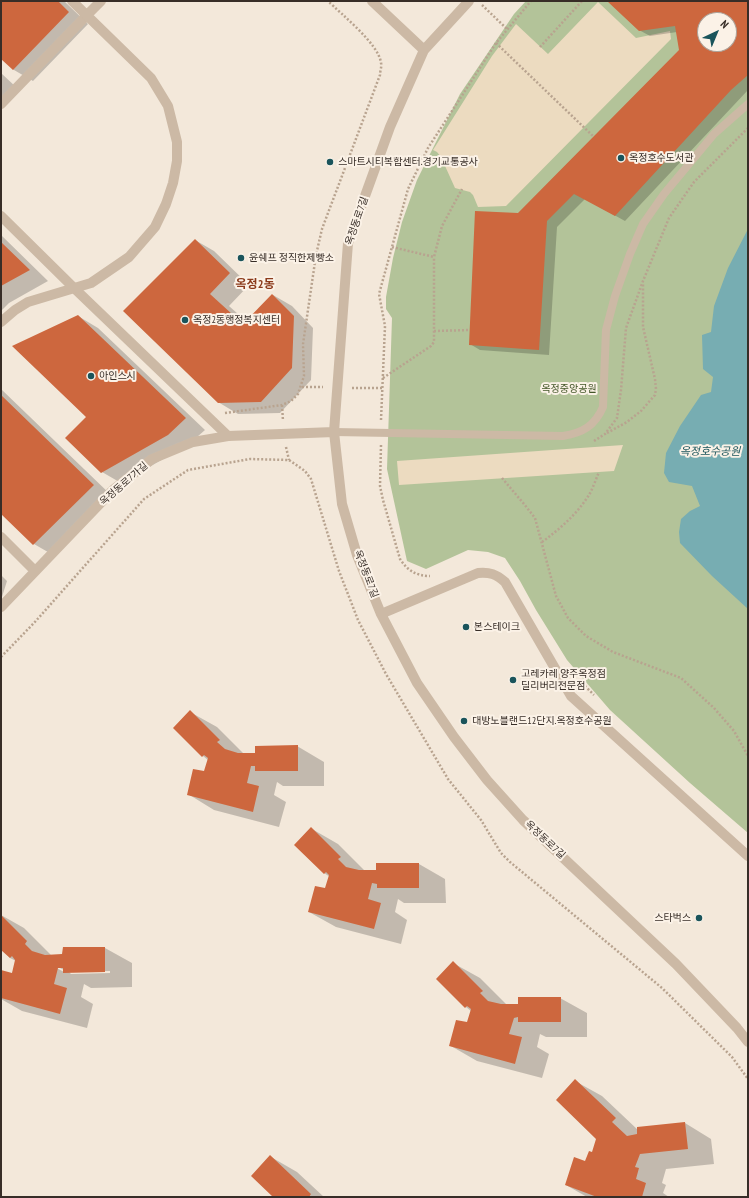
<!DOCTYPE html>
<html>
<head>
<meta charset="utf-8">
<style>
  body { margin:0 }
  #map { position:relative; width:749px; height:1198px; overflow:hidden; background:#f3e8da; font-family:"PT Sans Narrow",sans-serif }
  canvas { display:block }
  .frame { position:absolute; inset:0; border:2px solid #372d27; pointer-events:none }
  .north { position:absolute; left:697px; top:12px; width:40px; height:40px; box-sizing:border-box; background:#fbf2e7; border:1px solid #ada39a; border-radius:50%; rotate:44deg; font-size:11px; font-weight:700; line-height:16px; text-align:center; color:#372d27 }
  .north::after { content:''; display:block; margin:auto; width:14px; height:18px; background:#1a545b; clip-path:polygon(50% 0,100% 100%,50% 72%,0 100%) }
</style>
</head>
<body>
<div id="map">
<canvas width="749" height="1198"></canvas>
<div class="frame"></div>
<div class="north">N</div>
</div>
<script>
const context = document.querySelector('canvas').getContext('2d');
context.lineJoin = 'round';
function paint(path, color) { context.fillStyle = color; context.fill(path, 'evenodd'); }
function stroke(path, color, width, dash) { context.strokeStyle = color; context.lineWidth = width; context.lineCap = dash ? 'butt' : 'round'; context.setLineDash(dash || []); context.stroke(path); }
function label(font, color, halo, rows, align = 'center') {
  context.font = font + ' "PT Sans Narrow","Noto Sans KR",sans-serif'; context.lineWidth = 4; context.setLineDash([]); context.textBaseline = 'middle'; context.strokeStyle = halo; context.fillStyle = color; for (const [text, x, y, turn = 0] of rows) {
    context.save(); context.translate(x, y); context.rotate((+turn || 0) * Math.PI / 180); context.textAlign = isNaN(turn) ? turn : align; if (halo) context.strokeText(text, 0, 0); context.fillText(text, 0, 0); context.restore();
  }
}
const green = new Path2D(`
  M526 1H748V833L690 783 610 710 567 660 536 610 520 581 505 558 488 552 468 550 426 569 407 561 387 469 392 318 386 309V297L393 258 402 222 417 180 460 94 514 14ZM705 20H729V44H705Z`);
const plaza = new Path2D(`
  M598 2 636 38 670 31 671 39 506 206 478 207 473 195 470 192 455 188 441 157 437 152 433 150 492 56 516 24 548 54Z
  M623 445 614 471 399 485 397 461Z`);
const water = new Path2D(`
  M748 229V609L712 576 680 543 679 532 681 519 690 511 700 506 692 486 669 482 664 473 666 453 680 426 701 395 711 392 713 377 703 369 702 335 711 332 714 306 728 268Z`);
const shadow = new Path2D(`
  M1 1H64L88 24 33 81 14 70 1 57Z
  M608 1H748V90L625 221 585 199 557 227 549 355 480 350 470 344 518 214 680 50 677 32 650 36 639 30ZM705 20H729V44H705Z
  M1 73 17 88 1 104Z
  M1 235 48 281 9 303 1 311Z
  M195 240 214 251 249 285 229 306 247 322 273 295 292 306 313 328 311 380 280 413 238 414 218 402Z
  M78 316 98 328 205 430 188 445 121 483 102 472Z
  M1 389 112 496 53 555 34 544 1 512Z
  M1 575 7 581 1 600Z
  M190 712 217 727 244 754H256L297 746 324 762V786H283L277 782 274 795 286 802 279 827 214 810 188 794 205 773 208 760 203 756 174 728Z
  M312 829 338 844 365 871H377L419 864 445 879 446 903H404L398 899 395 912 407 920 401 944 336 927 309 912 326 890 330 877 324 873Z
  M1 915 24 928 52 956 105 948 132 963V987L91 988 84 984 81 997 93 1004 87 1028 22 1011 1 999V973L12 974 16 961 10 958 1 949ZM54 965 64 970V972L53 966ZM110 971V973L71 974 69 972Z
  M453 963 480 978 507 1005H519L560 998 587 1013V1037H546L540 1034 537 1047 549 1054 542 1078 477 1061 451 1046 468 1024 471 1011 466 1007 437 979Z
  M575 1081 602 1096 638 1130 685 1123 711 1139 714 1164 666 1169 662 1183 666 1185 663 1193 669 1197H587L566 1185 593 1153 598 1139Z
  M271 1157 297 1172 324 1197H275Z`);
const building = new Path2D(`
  M1 1H58L69 12 13 70 1 59Z
  M607 1H748V75L731 90 615 216 574 194 547 221 539 350 469 345 475 211 518 213 679 50 675 26 639 31ZM705 20H729V44H705Z
  M195 239 230 273 210 294 243 324 272 294 294 316 292 368 261 402 218 403 123 311Z
  M1 242 30 270 1 286Z
  M78 315 186 418 168 435 101 473 65 438 86 417 12 346Z
  M1 395 94 485 33 545 1 514Z
  M190 710 220 740 217 742 225 749 238 753H255V746L298 745V771H255V766H251L247 783 259 786 253 812 187 795 193 769 204 771 208 758 204 755 202 757 173 728Z
  M311 827 341 857 338 859 346 867 359 870H376V863H419V888H377V884L372 883 368 899 381 903 374 929 308 912 315 886 325 888 329 875 326 872 324 874 294 845Z
  M1 915 27 941 25 944 32 951 45 955 62 954 63 947H105V972L63 973V968H58L54 984 67 988 60 1014 1 998V970L12 973 15 960 12 956 10 958 1 950Z
  M453 961 483 991 480 993 488 1001 501 1004H518V997H561V1022H518V1017L514 1018 509 1034 522 1037 515 1064 449 1046 456 1020 467 1022 471 1009 467 1006 465 1008 436 979Z
  M575 1079 616 1118 612 1122 627 1136 637 1134V1127L685 1122 688 1149 640 1154 635 1167 639 1168 636 1179 646 1183 642 1197H597L565 1185 574 1157 585 1161 589 1151 592 1152 596 1139 556 1100Z
  M270 1155 311 1194 309 1197H273L251 1176Z`);
const path = new Path2D(`
  M482 5 507 29
  M496 43 594 137
  M540 47 582 1
  M392 247 434 257 442 226 462 189
  M434 331 470 330
  M383 378 431 346 434 342V257
  M302 387H323
  M352 388H383
  M282 405 283 421
  M225 413 282 405 291 401 298 394 304 376 303 344 316 255 322 229 380 75C380 71 382 66 381 63 379 44 341 14 328 1
  M381 420 385 326 379 294 408 189 428 148 496 43 531 1
  M607 433 627 422 641 411 655 395 656 389 655 379 643 327V283
  M594 441 605 434 617 418 621 390 626 328 643 281 669 218 694 182 748 128
  M381 445 380 486 383 500 400 559C407 570 416 576 430 576
  M286 447 289 460
  M502 478 524 504 535 518 556 596 568 618 586 636 613 652 681 678 714 708 734 731 748 756
  M542 542C560 529 577 514 589 495 593 488 596 479 599 472
  M1 657 34 623 144 499 188 470 250 459 289 460 305 471 311 479 339 571 358 620 386 674 448 779 481 820 501 853 510 862 662 988 732 1057 748 1079
  M582 683 594 695`);
const service = new Path2D(`
  M334 432 563 436C582 433 595 426 603 407L606 330 615 296 630 254 643 224 664 194 714 134 748 104`);
const pedestrian = new Path2D(`
  M1 104 87 15
  M1 216 74 288 228 436`);
const minor = new Path2D(`
  M372 1 424 50
  M469 1 424 50 390 127 348 243 334 432 342 504 357 555 381 614 417 683 454 737 487 780 523 820 676 964 737 1028 748 1042
  M87 15 101 1
  M1 322 15 310 28 302 91 283 129 257 155 227 166 204 173 183 177 161V142L168 106 151 78 72 1
  M1 537 35 571
  M1 607 113 490 152 459 193 442 228 436 334 432
  M381 614 478 573C490 572 496 574 505 582L571 696 748 856`);
const markers = [
  [621,158,4,"#1a545b"],
  [330,162,4,"#1a545b"],
  [241,258,4,"#1a545b"],
  [185,320,4,"#1a545b"],
  [91,376,4,"#1a545b"],
  [466,627,4,"#1a545b"],
  [513,680,4,"#1a545b"],
  [464,721,4,"#1a545b"],
  [699,918,4,"#1a545b"]
];
const poiNames = [
  ["옥정호수도서관",629,158],
  ["스마트시티복합센터.경기교통공사",338,162],
  ["윤쉐프 정직한제빵소",249,258],
  ["옥정2동행정복지센터",193,320],
  ["아인스시",99,376],
  ["본스테이크",474,627],
  ["고레카레 양주옥정점",521,674],
  ["딜리버리전문점",521,686],
  ["대방노블랜드12단지.옥정호수공원",472,721],
  ["스타벅스",691,918,"right"]
];
const streetNames = [
  ["옥정동로7길",357,221,-71],
  ["옥정동로7가길",124,484,-41],
  ["옥정동로7길",366,574,69],
  ["옥정동로7길",545,840,43]
];
const parkNames = [
  ["옥정중앙공원",569,389]
];
const waterNames = [
  ["옥정호수공원",710,452]
];
const quarterNames = [
  ["옥정2동",255,285]
];
paint(green, '#b3c399');
paint(plaza, '#ecdbc0');
paint(water, '#77adb2');
paint(shadow, '#0003');
paint(building, '#cd673e');
stroke(path, '#b8a38f', 2.5, [2, 2]);
stroke(service, '#ccb9a5', 8);
stroke(pedestrian, '#ccb9a5', 10);
stroke(minor, '#ccb9a5', 10);
for (const [x, y, r, color] of markers) { const dot = new Path2D(); dot.arc(x, y, r, 0, 2 * Math.PI); context.fillStyle = color; context.fill(dot); stroke(dot, '#fbf2e7', 1.5); }
label('10px', '#372d27', '#fbf2e7', poiNames, 'left');
label('10px', '#372d27', '#fbf2e7', streetNames);
label('10px', '#445729', '#fbf2e7', parkNames);
label('italic 11px', '#1a545b', '#fbf2e7', waterNames);
label('bold 12px', '#8b3a1b', '#fbf2e7', quarterNames);
</script>
</body>
</html>
